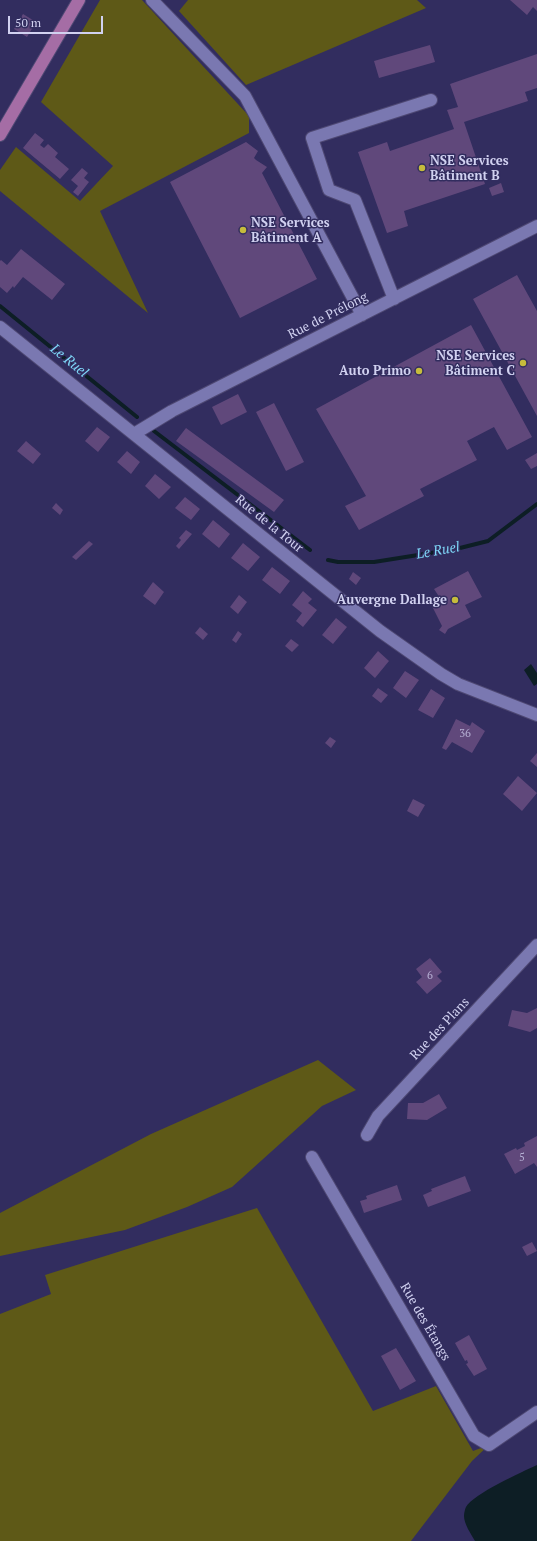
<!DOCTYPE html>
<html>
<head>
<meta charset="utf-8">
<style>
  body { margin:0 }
  #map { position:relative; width:537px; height:1541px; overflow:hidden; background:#322d5f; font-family:"PT Serif",serif }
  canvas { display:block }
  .scale { position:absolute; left:8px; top:16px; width:95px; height:18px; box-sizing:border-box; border:2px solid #d1d1f0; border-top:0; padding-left:5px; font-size:12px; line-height:14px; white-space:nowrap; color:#d1d1f0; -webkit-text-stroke:3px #322d5f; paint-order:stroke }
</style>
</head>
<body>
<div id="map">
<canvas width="537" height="1541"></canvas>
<div class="scale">50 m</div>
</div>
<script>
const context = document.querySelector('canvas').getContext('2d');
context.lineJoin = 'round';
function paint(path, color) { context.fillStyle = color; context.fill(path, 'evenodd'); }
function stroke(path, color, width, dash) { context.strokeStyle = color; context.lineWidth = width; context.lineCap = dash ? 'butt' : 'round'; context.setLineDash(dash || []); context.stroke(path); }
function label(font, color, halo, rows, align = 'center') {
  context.font = font + ' "PT Serif",serif'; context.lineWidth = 3; context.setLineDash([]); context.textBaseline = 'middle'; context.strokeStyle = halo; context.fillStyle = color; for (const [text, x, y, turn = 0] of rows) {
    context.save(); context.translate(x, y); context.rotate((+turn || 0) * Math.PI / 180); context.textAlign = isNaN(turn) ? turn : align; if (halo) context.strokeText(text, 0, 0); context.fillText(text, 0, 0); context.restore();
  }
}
const green = new Path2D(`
  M100 0H142L249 116V133L100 211 148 313 0 191V170L16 147 80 201 113 166 41 102Z
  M188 0H417L426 8 246 85 179 11Z
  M318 1060 356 1090 322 1106 232 1187 187 1207 125 1230 0 1256V1213L151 1134Z
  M257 1208 373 1411 436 1386 473 1451 489 1445 472 1461 411 1541H0V1314L51 1294 45 1275Z`);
const water = new Path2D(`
  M531 664 537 673V684L534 686 524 670Z
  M537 1465V1541H475C471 1534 464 1524 464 1516 464 1513 465 1509 466 1507 473 1494 522 1472 537 1465Z`);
const stream = new Path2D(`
  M0 306 137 417
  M154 431 310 550
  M328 560 338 562H374L456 549 488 541 537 504`);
const building = new Path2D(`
  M510 0H537V11L533 7 527 15Z
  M23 14 36 22 27 37 14 29Z
  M430 45 435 62 379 78 374 61Z
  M537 54V88L525 92 528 101 464 122 485 184 404 211 408 226 387 233 358 152 387 142 390 151 454 129 447 110 458 107 450 84Z
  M35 133 44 140 40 145 44 148 48 144 58 153 55 157 69 169 60 179 23 148Z
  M246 142 258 151 254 158 256 160 267 167 262 173 317 279 240 318 170 182Z
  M82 168 88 173 84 178 89 182 78 196 73 192 78 186 71 180Z
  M501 183 504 192 492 196 489 188Z
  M21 249 65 284 52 300 23 277 14 288 13 286 7 293 0 287V261L1 260 7 265Z
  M517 275 537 311V416L473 299Z
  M471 325 532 437 507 450 494 427 467 441 477 460 420 489 424 496 359 530 345 506 366 496 316 409Z
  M238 394 247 412 221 425 212 407Z
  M274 403 304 462 286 471 256 412Z
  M97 427 110 437 98 452 85 441Z
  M186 428 284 500 274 512 176 441Z
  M26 441 41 454 33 464 17 451Z
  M127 451 140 462 131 474 117 462Z
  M537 453V466L531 469 525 460Z
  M155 474 171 487 159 499 145 486Z
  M185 497 200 509 191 520 175 508Z
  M56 503 63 510 60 515 52 508Z
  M213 520 230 534 219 548 202 534Z
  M186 530 192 534 179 549 176 546 181 540 179 538Z
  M89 541 93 544 76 560 72 557Z
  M243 543 260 557 248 571 231 558Z
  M272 567 290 581 280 594 262 580Z
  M468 571 482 597 465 605 471 617 448 629 445 634 439 630 442 626 430 602 440 598 434 589Z
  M353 572 361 578 356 585 349 579Z
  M153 582 164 592 155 605 143 596Z
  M303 591 312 599 308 603 317 610 303 627 296 621 302 613 292 605Z
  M239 595 247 602 238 614 230 607Z
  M336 618 347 627 333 644 322 635Z
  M200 627 208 634 203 640 195 633Z
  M238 631 242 634 236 643 232 640Z
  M291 639 299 645 292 652 285 646Z
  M378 651 389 661 375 678 364 668Z
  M405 671 419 680 406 698 393 688Z
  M378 688 388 695 381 703 372 696Z
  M431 689 445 698 433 718 418 710Z
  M456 719 470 726 472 722 485 731 472 753 452 742 446 750 442 748Z
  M330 737 336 741 331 748 325 743Z
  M537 753V767L530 761Z
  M518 776 537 793 522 811 503 794Z
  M413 799 425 805 418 817 407 811Z
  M430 958 442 972 437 976 442 981 427 994 416 982 422 977 416 969Z
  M537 1008V1028L530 1032 508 1026 512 1010 527 1013Z
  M439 1094 447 1108 427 1120 407 1119 408 1103H423Z
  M537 1136V1167L534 1163 515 1174 504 1154 516 1148 517 1150 525 1146 524 1143Z
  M465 1176 471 1191 428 1207 423 1195 432 1191 431 1189Z
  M397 1185 402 1200 364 1213 360 1201 367 1199 366 1196Z
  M532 1242 537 1251 527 1256 522 1247Z
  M469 1335 487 1369 474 1376 466 1364 468 1363 467 1360 465 1361 455 1343Z
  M396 1348 416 1381 400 1390 381 1356Z`);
const minor = new Path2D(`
  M152 0 245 96 362 315
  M394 299 355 200 329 190 312 138 431 100
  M0 327 380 631 441 674 458 684 537 715
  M134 434 172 411 537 226
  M367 1135 378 1116 537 945
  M312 1157 474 1436 489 1445 537 1412`);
const major = new Path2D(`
  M0 135 79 0`);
const markers = [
  [422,168,4,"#c6bc3c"],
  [243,230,4,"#c6bc3c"],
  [523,363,4,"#c6bc3c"],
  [419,371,4,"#c6bc3c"],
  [455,600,4,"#c6bc3c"]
];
const numberNames = [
  ["36",465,734],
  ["6",430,976],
  ["5",522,1158]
];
const poiNames = [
  ["NSE Services",430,161,"left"],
  ["Bâtiment B",430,176,"left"],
  ["NSE Services",251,223,"left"],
  ["Bâtiment A",251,238,"left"],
  ["NSE Services",515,356],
  ["Bâtiment C",515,371],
  ["Auto Primo",411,371],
  ["Auvergne Dallage",447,600]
];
const streetNames = [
  ["Rue de Prélong",328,316,-27],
  ["Rue de la Tour",269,524,39],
  ["Rue des Plans",440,1029,-47],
  ["Rue des Étangs",425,1322,60]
];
const waterNames = [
  ["Le Ruel",69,361,39],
  ["Le Ruel",438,551,-10]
];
paint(green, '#5e5917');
paint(water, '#0d1e25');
stroke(stream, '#0d1e25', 4);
paint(building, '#60487b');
stroke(minor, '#4e4873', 14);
stroke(major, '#4e4873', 14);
stroke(minor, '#7a78b1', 12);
stroke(major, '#a56da5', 12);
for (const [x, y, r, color] of markers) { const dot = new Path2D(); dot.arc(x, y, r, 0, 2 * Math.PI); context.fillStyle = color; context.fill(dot); stroke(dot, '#322d5f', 1.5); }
label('11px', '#b5afd3', null, numberNames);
label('bold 13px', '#d1d1f0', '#322d5f', poiNames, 'right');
label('13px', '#d1d1f0', '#322d5f', streetNames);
label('italic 14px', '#7ed6f7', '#322d5f', waterNames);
</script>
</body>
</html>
